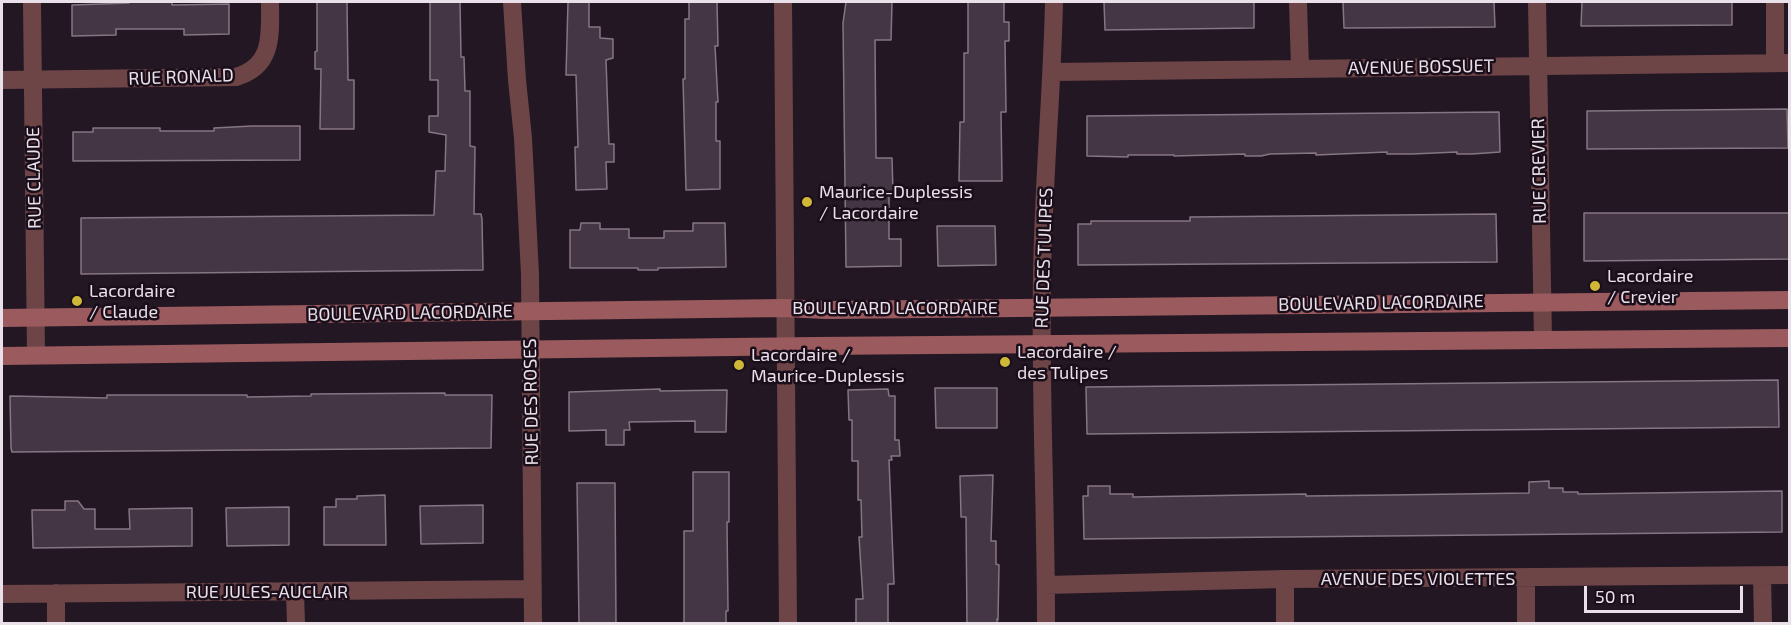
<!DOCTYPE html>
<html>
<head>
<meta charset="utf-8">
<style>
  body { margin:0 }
  #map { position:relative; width:1791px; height:625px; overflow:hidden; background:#231723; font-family:"Exo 2",sans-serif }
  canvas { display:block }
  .frame { position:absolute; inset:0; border:3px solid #e9e0e9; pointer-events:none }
  .scale { position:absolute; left:1584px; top:586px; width:159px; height:27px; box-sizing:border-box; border:3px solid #e9e0e9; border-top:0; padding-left:8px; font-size:18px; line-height:21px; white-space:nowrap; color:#e9e0e9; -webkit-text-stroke:4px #1a0e1a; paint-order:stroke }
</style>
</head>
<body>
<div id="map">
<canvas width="1791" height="625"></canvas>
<div class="frame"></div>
<div class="scale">50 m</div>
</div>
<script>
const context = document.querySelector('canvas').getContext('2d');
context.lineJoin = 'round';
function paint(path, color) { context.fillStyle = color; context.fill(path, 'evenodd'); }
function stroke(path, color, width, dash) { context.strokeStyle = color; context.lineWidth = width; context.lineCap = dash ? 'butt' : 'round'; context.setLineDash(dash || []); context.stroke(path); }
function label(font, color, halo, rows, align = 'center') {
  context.font = font + ' "Exo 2",sans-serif'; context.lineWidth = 5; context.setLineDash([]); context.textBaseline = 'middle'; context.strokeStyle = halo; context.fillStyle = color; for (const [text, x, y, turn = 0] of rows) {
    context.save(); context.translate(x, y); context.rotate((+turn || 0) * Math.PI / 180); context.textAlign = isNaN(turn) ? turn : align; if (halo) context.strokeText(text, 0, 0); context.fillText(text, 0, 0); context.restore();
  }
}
const building = new Path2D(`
  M129 2H172V5L229 4V34L184 35V29H116V35L72 36V5L129 3Z
  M317 2H347L348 80H354V129H320L321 69H315V52L317 51Z
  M430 2H460L461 57H464L465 91H470V146L475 147 474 214H481L482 219 483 270 81 274V218L434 215 436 171H445L446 135 429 132V116H438V80H430Z
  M568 2H589V27H600V38L613 39V58L606 60 609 144H614V162H606L607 189 576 190 575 147H578L576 75H566Z
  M689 2H717L718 46H715L718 102H716V141H720V189L686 190 683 79H685V19H689Z
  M846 2H892L891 40H875L876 158H892L893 192H889V239H901V266L846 267 843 23Z
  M968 2H1004V22H1009V41H1005L1006 112H1001L1002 181H959L960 122H964V53H968Z
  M1104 2H1254V28L1105 30Z
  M1343 2H1494L1495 27 1344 28Z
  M1582 2H1732V25L1581 26Z
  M1787 109 1788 148 1587 149V111Z
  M1499 112 1500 152 1472 154H1457V152L1412 154H1387V152L1316 155V153L1270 154 1261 156H1245V154L1174 156V155H1128V157L1087 156V116Z
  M252 126H300V160L73 161V132H93V128H160V131H214V128Z
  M1584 213H1790V259L1584 261Z
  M1496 214 1497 262 1078 265V224H1091V221H1190V217Z
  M581 223H600V229H629V238H664V231H693V223H725L726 267 658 268V270H638V268H570V230H580Z
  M937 226H995L996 265 938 266Z
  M1778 380 1779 427 1087 434 1086 387Z
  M935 388H997V428H936Z
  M660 389V391L727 390 726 432H695V421L629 422 630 430H624V445H606V430L569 431V392Z
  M888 389 889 396H895V440H899L900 456H891L892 460H889L894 584H888V624H856V599H863L859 537H862L861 500H858V461H852V420H849L848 390Z
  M445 393V395H492L491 448 12 452 11 448 10 396 107 398V395H247V397L311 396V394Z
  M693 472H729V522H727L728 611H726V624H684V531H693Z
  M993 475 991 541H996V564L999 565 998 620 997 619V624H967L966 517H961L960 476Z
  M1549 481V488H1563V492H1578V494L1782 491V532L1084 539 1083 496H1088V486H1110V494H1133V497L1306 494V496L1390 495 1529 493V482Z
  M577 483H615L616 624H579Z
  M385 495 386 545H324V507H336V499H357V496Z
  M65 501H78L84 509H95V529H130L129 509 192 508V546L33 548 32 510H65Z
  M483 505V543L421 544 420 506Z
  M289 507V545L227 546 226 508Z`);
const street = new Path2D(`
  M32 2 36 355
  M512 2 517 80 523 138 530 274 533 624
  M783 2 788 624
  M1298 2 1300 68
  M1537 2 1543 340
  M1775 2V63
  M1052 72 1790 63
  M2 80 236 77C274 66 270 34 270 2
  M1762 576 1763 624
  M1285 579V624
  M1526 579V624
  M1046 585 1285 579 1790 575
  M295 592 296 624
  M56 593V624
  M2 594 533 589
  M1046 624C1046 508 1040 393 1042 278 1043 186 1052 94 1054 2`);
const secondary = new Path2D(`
  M2 318 785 308 826 310 1790 300
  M2 356 815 346 1790 338`);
const markers = [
  [807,202,6,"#cfb837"],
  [1595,286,6,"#cfb837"],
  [77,301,6,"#cfb837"],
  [1005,362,6,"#cfb837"],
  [739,365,6,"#cfb837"]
];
const streetNames = [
  ["AVENUE BOSSUET",1421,67,-1],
  ["RUE RONALD",181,77,-2],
  ["RUE CREVIER",1539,171,-91],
  ["RUE CLAUDE",34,178,-91],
  ["RUE DES TULIPES",1044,258,-88],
  ["BOULEVARD LACORDAIRE",1381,303,-1],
  ["BOULEVARD LACORDAIRE",895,308],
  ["BOULEVARD LACORDAIRE",410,313,-1],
  ["RUE DES ROSES",531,402,-91],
  ["AVENUE DES VIOLETTES",1418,579],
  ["RUE JULES-AUCLAIR",267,592]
];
const poiNames = [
  ["Maurice-Duplessis",819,192],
  ["/ Lacordaire",819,213],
  ["Lacordaire",1607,276],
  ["/ Crevier",1607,297],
  ["Lacordaire",89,291],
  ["/ Claude",89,312],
  ["Lacordaire /",1017,352],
  ["des Tulipes",1017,373],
  ["Lacordaire /",751,355],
  ["Maurice-Duplessis",751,376]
];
paint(building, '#443644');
stroke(building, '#867685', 1.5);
stroke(street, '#6d4547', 18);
stroke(secondary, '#9b5b5e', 18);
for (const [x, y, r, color] of markers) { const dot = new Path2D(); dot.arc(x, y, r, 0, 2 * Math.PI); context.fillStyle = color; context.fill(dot); stroke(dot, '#1a0e1a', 2); }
label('18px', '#e9e0e9', '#1a0e1a', streetNames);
label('18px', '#e9e0e9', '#1a0e1a', poiNames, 'left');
</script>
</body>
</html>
